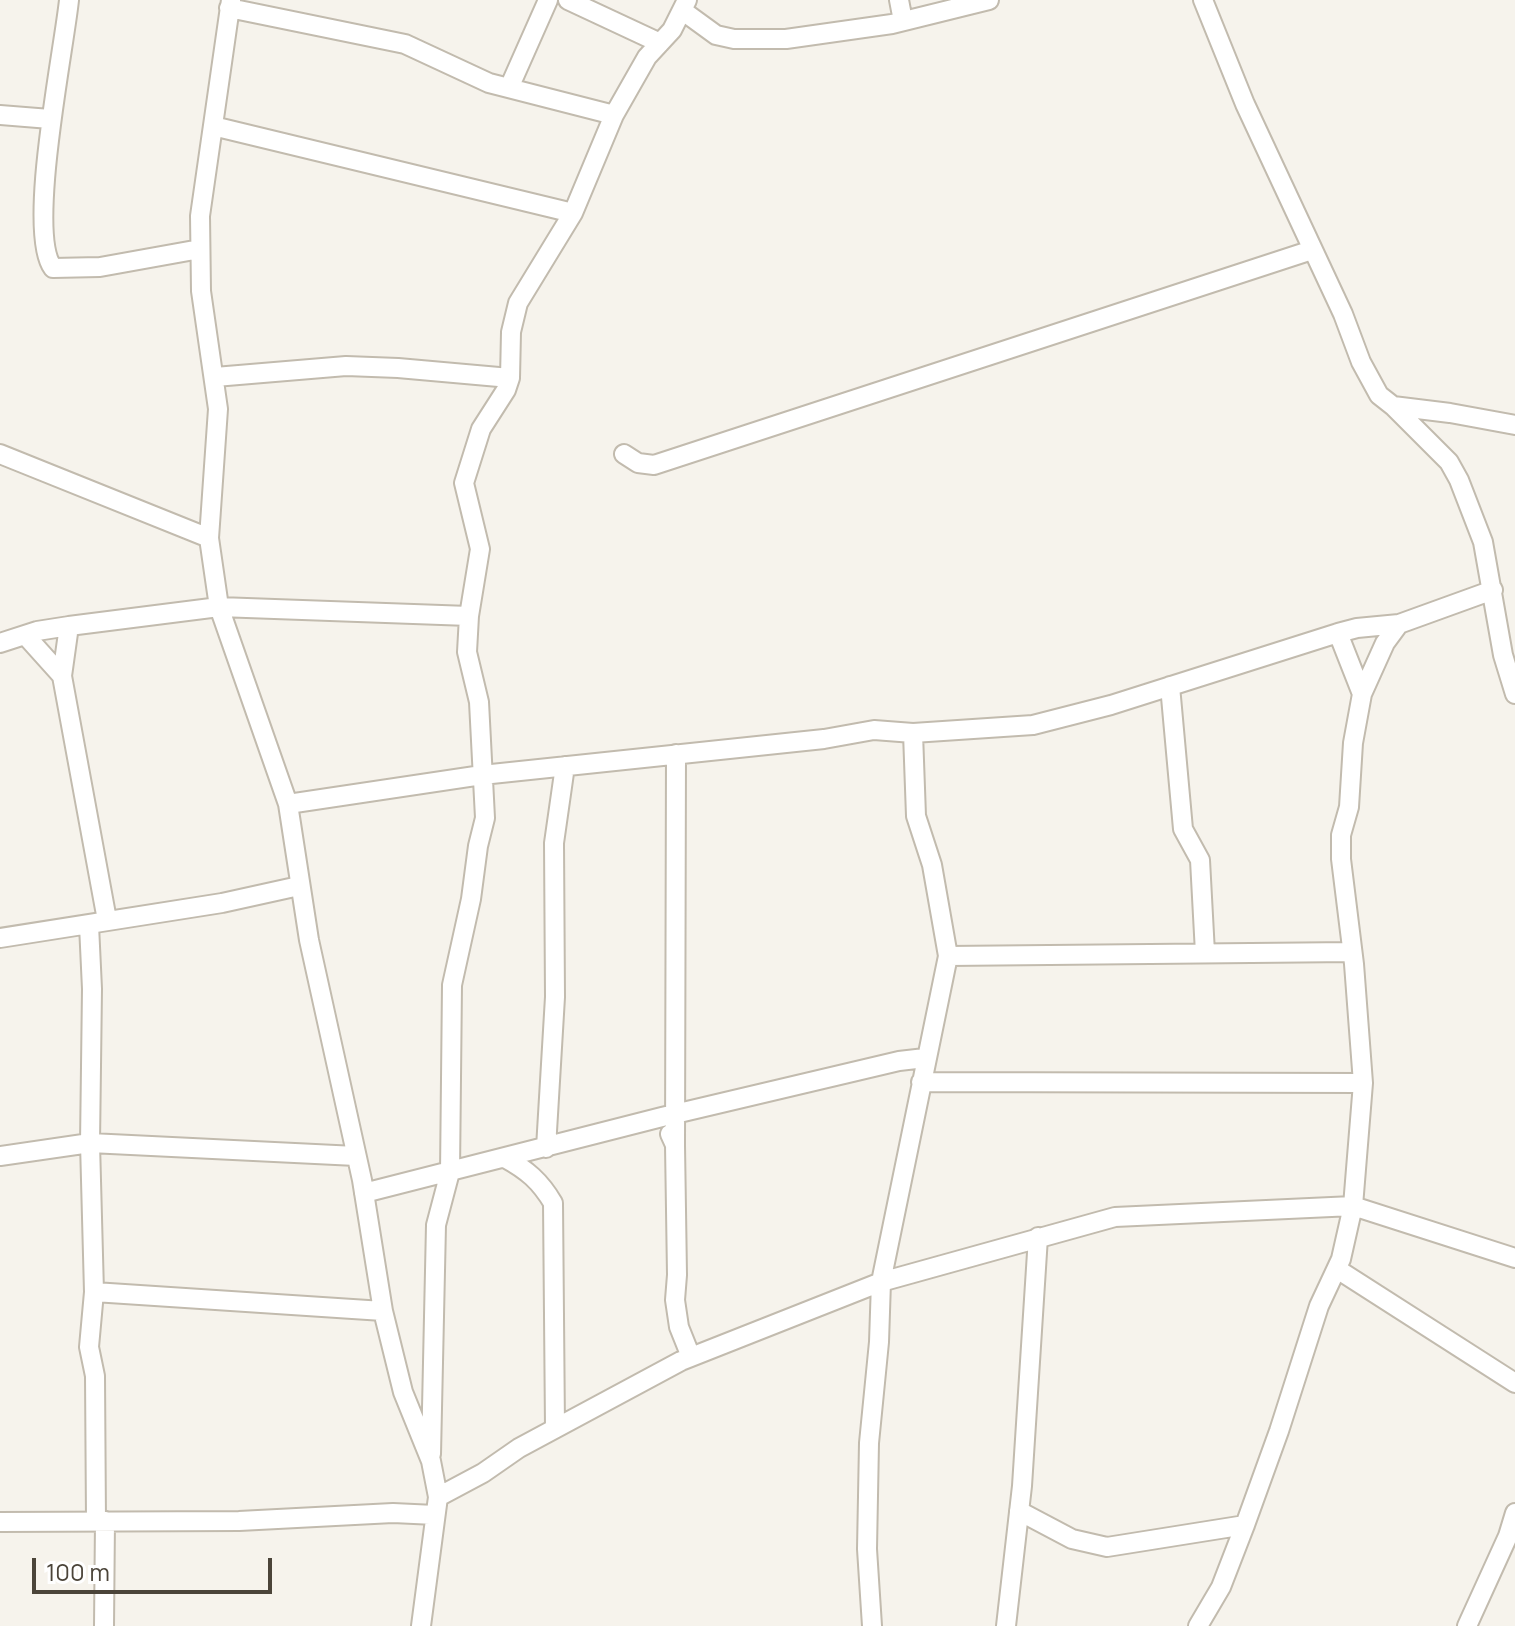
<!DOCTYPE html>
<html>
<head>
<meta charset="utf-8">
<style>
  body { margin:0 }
  #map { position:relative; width:1515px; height:1626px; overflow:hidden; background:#f6f3ec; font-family:Manrope,sans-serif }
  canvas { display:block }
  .scale { position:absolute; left:32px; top:1558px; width:240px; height:36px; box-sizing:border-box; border:4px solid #4b4439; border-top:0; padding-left:10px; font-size:24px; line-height:28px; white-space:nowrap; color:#4b4439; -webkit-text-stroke:6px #fff; paint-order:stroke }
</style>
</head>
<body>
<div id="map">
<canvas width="1515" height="1626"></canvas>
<div class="scale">100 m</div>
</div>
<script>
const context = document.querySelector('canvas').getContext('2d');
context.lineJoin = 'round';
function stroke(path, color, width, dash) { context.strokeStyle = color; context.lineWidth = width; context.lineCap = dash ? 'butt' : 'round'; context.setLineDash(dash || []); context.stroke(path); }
const street = new Path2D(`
  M69 0C64 50 26 233 53 268L100 267 200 249
  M231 0 200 216 201 291 218 409 209 538 219 607 288 804 309 940 362 1180 383 1311 403 1392 431 1461 438 1497 421 1626
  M568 0 660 43
  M899 0 903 21
  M1203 0 1245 104 1343 314 1361 362 1379 395 1393 406 1450 413 1515 425
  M229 8 405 44 489 83 614 115
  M683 11 716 35 734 39H786L892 24 989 0
  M509 88 548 0
  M0 115 50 119
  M213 126 573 213
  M215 377 346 366 398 368 510 378
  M1393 406 1449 462 1459 480 1483 542 1503 655 1515 694
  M0 454 209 538
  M624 454 638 463 654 465 1312 250
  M69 626 62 676 107 920
  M1338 633 1362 694
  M26 636 62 676
  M0 643 37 631 69 626 219 607 469 616
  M1170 686 1183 829 1200 860 1205 953
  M288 804 482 775 824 739 874 730 913 733 1033 725 1111 705 1338 633 1357 628 1399 624 1493 590
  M89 925 92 989 90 1143 94 1292 89 1347 95 1376 96 1521
  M0 938 222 903 299 886
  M948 956 1352 952
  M921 1082 1363 1083
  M670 1134 675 1145 677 1275 675 1300 679 1327 691 1357
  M675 1145 676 754
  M546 1148 555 997 554 843 565 766
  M0 1156 90 1143 356 1156
  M505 1158C527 1170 540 1181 553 1203L555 1428
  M364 1193 662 1117 899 1061 925 1058
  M1337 1269 1515 1383
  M94 1292 383 1311
  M431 1454 436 1225 450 1172 452 985 471 899 478 846 485 818 479 702 467 652 469 616 480 549 464 483 481 429 506 390 510 378 511 332 518 303 573 213 614 115 647 57 672 30 687 0
  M438 1497 483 1473 519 1448 681 1361 881 1282 1115 1217 1353 1206 1515 1258
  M1019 1511 1072 1539 1107 1547 1245 1525
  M0 1522 239 1521 393 1513 435 1515
  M104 1626 105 1521
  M872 1626 867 1549 869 1443 879 1342 881 1282 948 956 932 865 916 816 913 733
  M1006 1626 1022 1486 1038 1237
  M1198 1626 1221 1587 1245 1525 1279 1431 1319 1306 1341 1259 1353 1206 1363 1083 1354 964 1341 859V835L1349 807 1353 743 1362 694 1385 643 1399 624
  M1467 1626 1508 1536 1515 1513`);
stroke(street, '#c2bbae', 22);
stroke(street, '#fff', 18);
</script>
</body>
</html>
